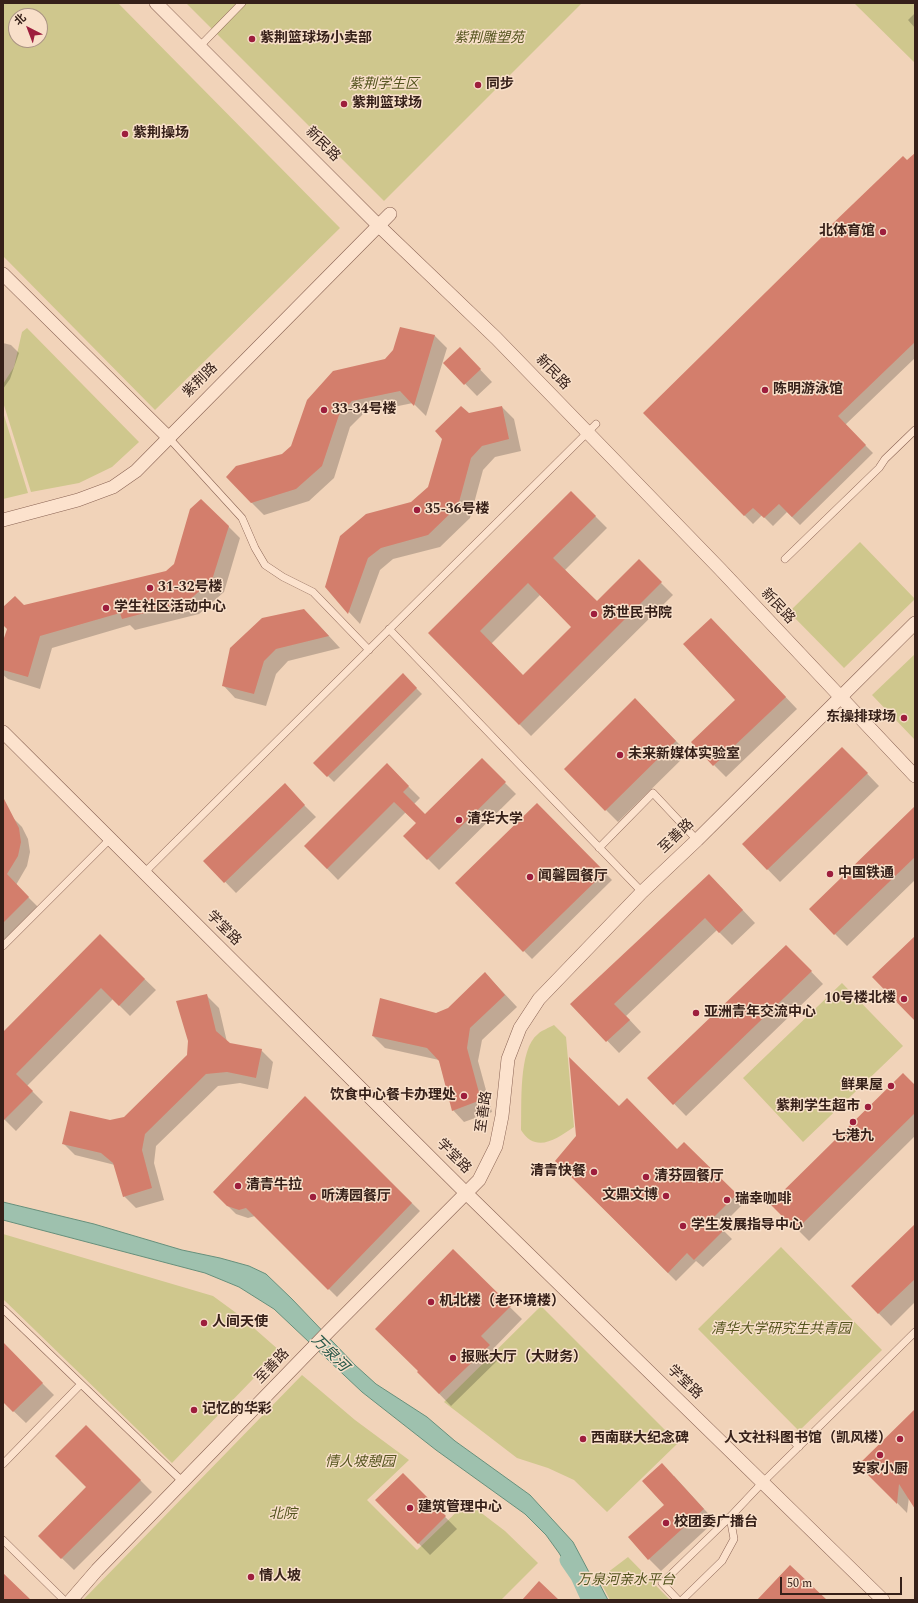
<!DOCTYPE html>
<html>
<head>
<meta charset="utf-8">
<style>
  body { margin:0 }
  #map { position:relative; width:918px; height:1603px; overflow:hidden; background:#f1d3b9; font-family:Spectral,"Noto Sans SC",serif }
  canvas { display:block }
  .frame { position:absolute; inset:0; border:4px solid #362019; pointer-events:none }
  .north { position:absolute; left:8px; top:8px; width:40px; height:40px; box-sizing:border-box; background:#f8dfc9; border:1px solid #aa9383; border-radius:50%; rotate:318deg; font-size:11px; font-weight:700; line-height:16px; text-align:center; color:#362019 }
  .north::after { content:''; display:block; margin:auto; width:14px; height:18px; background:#9d1e3d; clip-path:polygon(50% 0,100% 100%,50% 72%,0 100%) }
  .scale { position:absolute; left:780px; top:1577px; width:122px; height:18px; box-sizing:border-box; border:2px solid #362019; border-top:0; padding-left:5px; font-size:12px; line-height:14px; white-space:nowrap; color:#362019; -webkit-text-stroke:3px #f8dfc9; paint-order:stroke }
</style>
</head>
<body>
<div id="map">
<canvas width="918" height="1603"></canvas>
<div class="frame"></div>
<div class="north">北</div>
<div class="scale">50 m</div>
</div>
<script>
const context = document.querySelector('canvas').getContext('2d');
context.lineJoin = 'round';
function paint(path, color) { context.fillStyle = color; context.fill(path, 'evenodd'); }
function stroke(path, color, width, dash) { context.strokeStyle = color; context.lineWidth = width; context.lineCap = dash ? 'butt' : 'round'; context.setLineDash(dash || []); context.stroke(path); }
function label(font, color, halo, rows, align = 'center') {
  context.font = font + ' Spectral,"Noto Sans SC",serif'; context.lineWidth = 3; context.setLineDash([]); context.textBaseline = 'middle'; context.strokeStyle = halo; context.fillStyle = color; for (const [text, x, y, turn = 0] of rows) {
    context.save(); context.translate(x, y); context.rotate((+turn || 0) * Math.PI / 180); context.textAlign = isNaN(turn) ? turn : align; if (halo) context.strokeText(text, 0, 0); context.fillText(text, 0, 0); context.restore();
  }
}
const green = new Path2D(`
  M3 3H118L340 228 155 410 3 256ZM16 16H40V40H16Z
  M186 3H582L384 201Z
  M854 3H915V63Z
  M27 328 139 442 112 467 79 483 31 492 3 402V384L14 367 22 332Z
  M3 412 28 493 3 499Z
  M860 542 915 599 844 668 789 612Z
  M915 654V740L872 695Z
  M842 983 903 1046 803 1142 743 1078Z
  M554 1025 566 1037 574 1127C556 1139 536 1154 521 1130 522 1106 518 1049 538 1034 542 1030 549 1028 554 1025Z
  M3 1234 213 1296 239 1315 280 1351 172 1463 3 1299Z
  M781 1247 882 1350 799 1431 698 1329Z
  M541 1306 678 1443 607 1512 574 1480 548 1468 517 1458 444 1402Z
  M302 1375 355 1420 409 1460 367 1500 417 1550 467 1502 505 1531 538 1563 501 1600H83Z
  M628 1557 670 1600H610L599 1579Z`);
const water = new Path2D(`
  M3 1202 94 1224 182 1250 220 1258 249 1266 266 1274 292 1299 355 1365 376 1384 427 1417 455 1441 530 1495 573 1542 590 1574 576 1582 559 1553 546 1535 525 1514 436 1450 362 1392 274 1309 239 1287 205 1273 3 1220Z
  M598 1581 608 1600H584L580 1592Z`);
const shadow = new Path2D(`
  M915 13V28L908 20Z
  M915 154V358L845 425 873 453 800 525 787 512 773 526 762 515 753 524 644 413Z
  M401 328 435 336 447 348 426 416 413 403 364 413 350 427 334 478 309 501 264 515 251 502 282 455 394 351Z
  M3 343 11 345 19 353 10 379 3 389Z
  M472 361 492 382 477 396 445 363Z
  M502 407 514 419 521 451 495 457 483 470 470 518 440 547 393 559 380 570 360 624 326 587 429 487 468 414Z
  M571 492 607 528 565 570 597 603 639 561 673 595 531 736 429 633ZM540 595 573 627 523 676 491 644Z
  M228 526 240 538 224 592 199 614 135 630 130 625 52 648 40 689 8 679 3 675V644L8 629 3 624V609L23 606 167 572Z
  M316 622 340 648 288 661 276 674 266 706 235 698 223 685 231 649Z
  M723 631 797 709 726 777 714 765 737 700Z
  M403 675 422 694 334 782 315 763Z
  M635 700 688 753 618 822 565 769Z
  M482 760 516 794 439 870 405 836 417 823 406 812 338 880 305 846 387 765 420 798 414 804 425 815Z
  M854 760 879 786 780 882 743 844Z
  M284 785 316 817 236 893 205 861Z
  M537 804 612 880 532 959 457 883Z
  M3 808 22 827 28 839 30 852 27 866 16 885 38 907 3 942Z
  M915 816V880L847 946 810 909Z
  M721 887 755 923 732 945 717 930 626 1016 641 1032 619 1053 572 1004Z
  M100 936 156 990 130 1016 113 999 27 1086 43 1102 16 1131 3 1118V1034Z
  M798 958 823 984 686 1116 649 1078Z
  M485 973 517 1007 482 1040 478 1061 492 1112 464 1122 453 1110 439 1060 385 1048 373 1036 448 1009Z
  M207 996 219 1008 227 1042 229 1044 261 1050 273 1062 268 1089 240 1083 218 1086 156 1146 154 1163 164 1200 136 1208 124 1196 115 1165 75 1155 63 1143 110 1121 124 1118 188 1055Z
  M915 1086V1136L809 1241 772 1204Z
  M305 1098 420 1211 337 1297 255 1216 248 1218 236 1214 214 1192Z
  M684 1143 744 1203 720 1227 732 1239 703 1267 696 1261 676 1281 556 1161 677 1150Z
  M915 1225V1302L891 1326 852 1286Z
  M453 1251 522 1319 493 1349 501 1357 451 1406 418 1372Z
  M3 1344 54 1395 26 1423 3 1401Z
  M915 1411V1507L909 1497 907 1513 860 1465Z
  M86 1426 152 1492 74 1570 39 1536 87 1487Z
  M403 1474 457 1529 430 1555 376 1500Z
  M674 1476 715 1521 661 1571 649 1559Z`);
const canal = new Path2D(`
  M568 1560 579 1576 590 1600`);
const building = new Path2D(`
  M915 153V342L838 416 866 445 792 517 779 504 764 518 753 508 744 516 643 413 829 230 828 228 903 156 907 160Z
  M400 327 435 335 414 406 400 391 352 401 339 415 322 466 296 489 251 503 226 477 236 466 282 454 291 446 307 400 333 371 385 359 393 350Z
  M460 347 481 369 464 385 443 363Z
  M461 406 469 413 502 406 509 439 482 446 471 458 458 506 428 535 381 548 368 558 348 614 325 587 340 536 366 514 411 502 428 487 442 439 435 431Z
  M571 491 596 516 553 558 597 601 639 559 662 582 519 725 428 633ZM528 583 571 627 523 675 480 631Z
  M201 499 229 526 212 580 187 602 122 619 120 613 40 636 28 677 3 670V641L7 629 3 625V607L15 596 24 605 166 571 174 564 190 509Z
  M304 609 329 636 276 649 264 661 254 694 222 686 230 648 262 618Z
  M711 618 786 697 713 766 691 742 735 700 683 644Z
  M403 673 417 688 327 777 313 763Z
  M635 698 676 741 605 811 564 769Z
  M842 747 868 773 767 870 742 844Z
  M482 758 506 782 427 860 403 836 416 823 394 802 327 869 304 846 387 763 409 786 403 792 425 814Z
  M285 783 305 805 224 883 203 861Z
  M3 797 19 828 21 842 18 856 7 874 29 897 3 923Z
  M537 803 605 872 523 952 455 883Z
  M915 806V857L834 935 809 909Z
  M709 874 743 910 719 933 705 918 614 1004 630 1020 606 1042 570 1004Z
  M100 934 145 979 119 1006 101 988 16 1074 33 1091 3 1121V1032Z
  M915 936V1021L872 977Z
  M786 945 812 971 673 1105 647 1078Z
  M485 972 505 995 470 1028 467 1048 481 1100 452 1111 439 1061 427 1048 372 1036 380 998 436 1013 448 1008Z
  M207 994 216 1031 230 1043 262 1049 256 1078 227 1072 206 1074 145 1134 142 1150 152 1188 123 1197 113 1163 101 1153 62 1144 70 1111 110 1120 124 1117 187 1055 188 1041 176 1001Z
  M569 1057 619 1106 627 1098 677 1149 684 1142 737 1194 712 1219 724 1230 694 1260 687 1253 668 1273 555 1161 576 1136Z
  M903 1073 915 1085V1113L796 1230 770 1204Z
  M305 1096 412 1203 328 1290 246 1208 239 1210 227 1206 213 1192Z
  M915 1224V1279L878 1314 851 1286Z
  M453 1249 511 1306 481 1336 490 1345 439 1394 417 1372 418 1371 375 1329Z
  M3 1342 43 1383 13 1412 3 1402Z
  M915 1409V1509L899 1484 897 1504 858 1465Z
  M86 1425 141 1480 61 1559 38 1536 86 1487 55 1456Z
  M662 1463 704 1509 648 1560 628 1537 664 1505 642 1481Z
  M403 1473 446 1516 418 1544 375 1500Z
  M790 1565 827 1600H757Z
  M3 1573 31 1600H3Z
  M539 1581 559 1600H522Z`);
const lane = new Path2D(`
  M200 46 242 3
  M168 437 242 518 255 548 265 565 283 577 313 592 369 650
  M785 559 879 468 885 459 915 430
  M389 629 642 892
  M599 848 653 793 697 840
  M144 873 596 424
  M3 946 110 839
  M3 1309 183 1482
  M787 1435 799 1447
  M3 1464 81 1384
  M3 1540 64 1600
  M678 1600 662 1583 730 1517 763 1482 915 1332
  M682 1600 722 1561 734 1539 730 1517`);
const street = new Path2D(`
  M156 3 378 225 496 338 720 569 915 776
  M3 274 168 437
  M3 520 78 500 113 487 136 471 390 214
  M3 732 467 1194 883 1600
  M71 1600 97 1570 329 1331 479 1180 496 1146 502 1116 508 1059 520 1028 539 999 642 892 697 840 915 623`);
const markers = [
  [252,39,4,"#9d1e3d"],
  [478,85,4,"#9d1e3d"],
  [344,104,4,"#9d1e3d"],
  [125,134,4,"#9d1e3d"],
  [883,232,4,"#9d1e3d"],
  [765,390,4,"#9d1e3d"],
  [324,410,4,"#9d1e3d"],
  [417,510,4,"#9d1e3d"],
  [150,588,4,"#9d1e3d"],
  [106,608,4,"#9d1e3d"],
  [594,614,4,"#9d1e3d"],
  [904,718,4,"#9d1e3d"],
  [620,755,4,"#9d1e3d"],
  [459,820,4,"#9d1e3d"],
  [830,874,4,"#9d1e3d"],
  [530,877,4,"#9d1e3d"],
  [904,999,4,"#9d1e3d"],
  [696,1013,4,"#9d1e3d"],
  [891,1086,4,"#9d1e3d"],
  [464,1096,4,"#9d1e3d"],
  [868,1107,4,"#9d1e3d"],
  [853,1122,4,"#9d1e3d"],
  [594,1172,4,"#9d1e3d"],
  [646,1177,4,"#9d1e3d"],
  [238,1186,4,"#9d1e3d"],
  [666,1196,4,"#9d1e3d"],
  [313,1197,4,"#9d1e3d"],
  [727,1200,4,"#9d1e3d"],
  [683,1226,4,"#9d1e3d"],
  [431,1302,4,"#9d1e3d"],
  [204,1323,4,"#9d1e3d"],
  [453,1358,4,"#9d1e3d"],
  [194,1410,4,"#9d1e3d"],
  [583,1439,4,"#9d1e3d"],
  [900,1439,4,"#9d1e3d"],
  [880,1455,4,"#9d1e3d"],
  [410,1508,4,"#9d1e3d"],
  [666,1523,4,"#9d1e3d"],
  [251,1577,4,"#9d1e3d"]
];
const poiNames = [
  ["紫荆篮球场小卖部",260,39],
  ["同步",486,85],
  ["紫荆篮球场",352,104],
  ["紫荆操场",133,134],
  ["北体育馆",875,232,"right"],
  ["陈明游泳馆",773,390],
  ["33-34号楼",332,410],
  ["35-36号楼",425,510],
  ["31-32号楼",158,588],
  ["学生社区活动中心",114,608],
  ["苏世民书院",602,614],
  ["东操排球场",896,718,"right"],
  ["未来新媒体实验室",628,755],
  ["清华大学",467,820],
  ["中国铁通",838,874],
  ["闻馨园餐厅",538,877],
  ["10号楼北楼",896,999,"right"],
  ["亚洲青年交流中心",704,1013],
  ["鲜果屋",883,1086,"right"],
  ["饮食中心餐卡办理处",456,1096,"right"],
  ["紫荆学生超市",860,1107,"right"],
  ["七港九",853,1137,"center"],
  ["清青快餐",586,1172,"right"],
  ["清芬园餐厅",654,1177],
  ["清青牛拉",246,1186],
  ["文鼎文博",658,1196,"right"],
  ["听涛园餐厅",321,1197],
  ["瑞幸咖啡",735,1200],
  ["学生发展指导中心",691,1226],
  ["机北楼（老环境楼）",439,1302],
  ["人间天使",212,1323],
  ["报账大厅（大财务）",461,1358],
  ["记忆的华彩",202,1410],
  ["西南联大纪念碑",591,1439],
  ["人文社科图书馆（凯风楼）",892,1439,"right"],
  ["安家小厨",880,1470,"center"],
  ["建筑管理中心",418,1508],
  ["校团委广播台",674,1523],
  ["情人坡",259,1577]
];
const parkNames = [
  ["紫荆雕塑苑",489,39],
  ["紫荆学生区",384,85],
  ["清华大学研究生共青园",781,1330],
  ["情人坡憩园",360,1463],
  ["北院",283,1515],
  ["万泉河亲水平台",626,1581]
];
const streetNames = [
  ["新民路",322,145,45],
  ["新民路",552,373,46],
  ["紫荆路",201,381,-45],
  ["新民路",777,607,47],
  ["至善路",677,837,-44],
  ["学堂路",223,929,45],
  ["至善路",485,1112,-82],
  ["学堂路",453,1157,45],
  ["至善路",273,1367,-46],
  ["学堂路",684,1383,44]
];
const waterNames = [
  ["万泉河",329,1354,45]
];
paint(green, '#cfc78d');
paint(water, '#9ec1ae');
stroke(water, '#668f7b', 1);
paint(shadow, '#0003');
stroke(canal, '#9ec1ae', 17);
paint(building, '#d37e6c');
stroke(lane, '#896253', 8);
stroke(street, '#896253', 14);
stroke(lane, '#fce2cd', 7);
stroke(street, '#fce2cd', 13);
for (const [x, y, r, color] of markers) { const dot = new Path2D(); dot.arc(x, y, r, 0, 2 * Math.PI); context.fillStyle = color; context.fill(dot); stroke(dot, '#f8dfc9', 1.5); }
label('bold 14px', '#362019', '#f8dfc9', poiNames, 'left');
label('italic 14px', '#54541e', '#f8dfc9', parkNames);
label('14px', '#362019', '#f8dfc9', streetNames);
label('italic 15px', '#275849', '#f8dfc9', waterNames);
</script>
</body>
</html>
